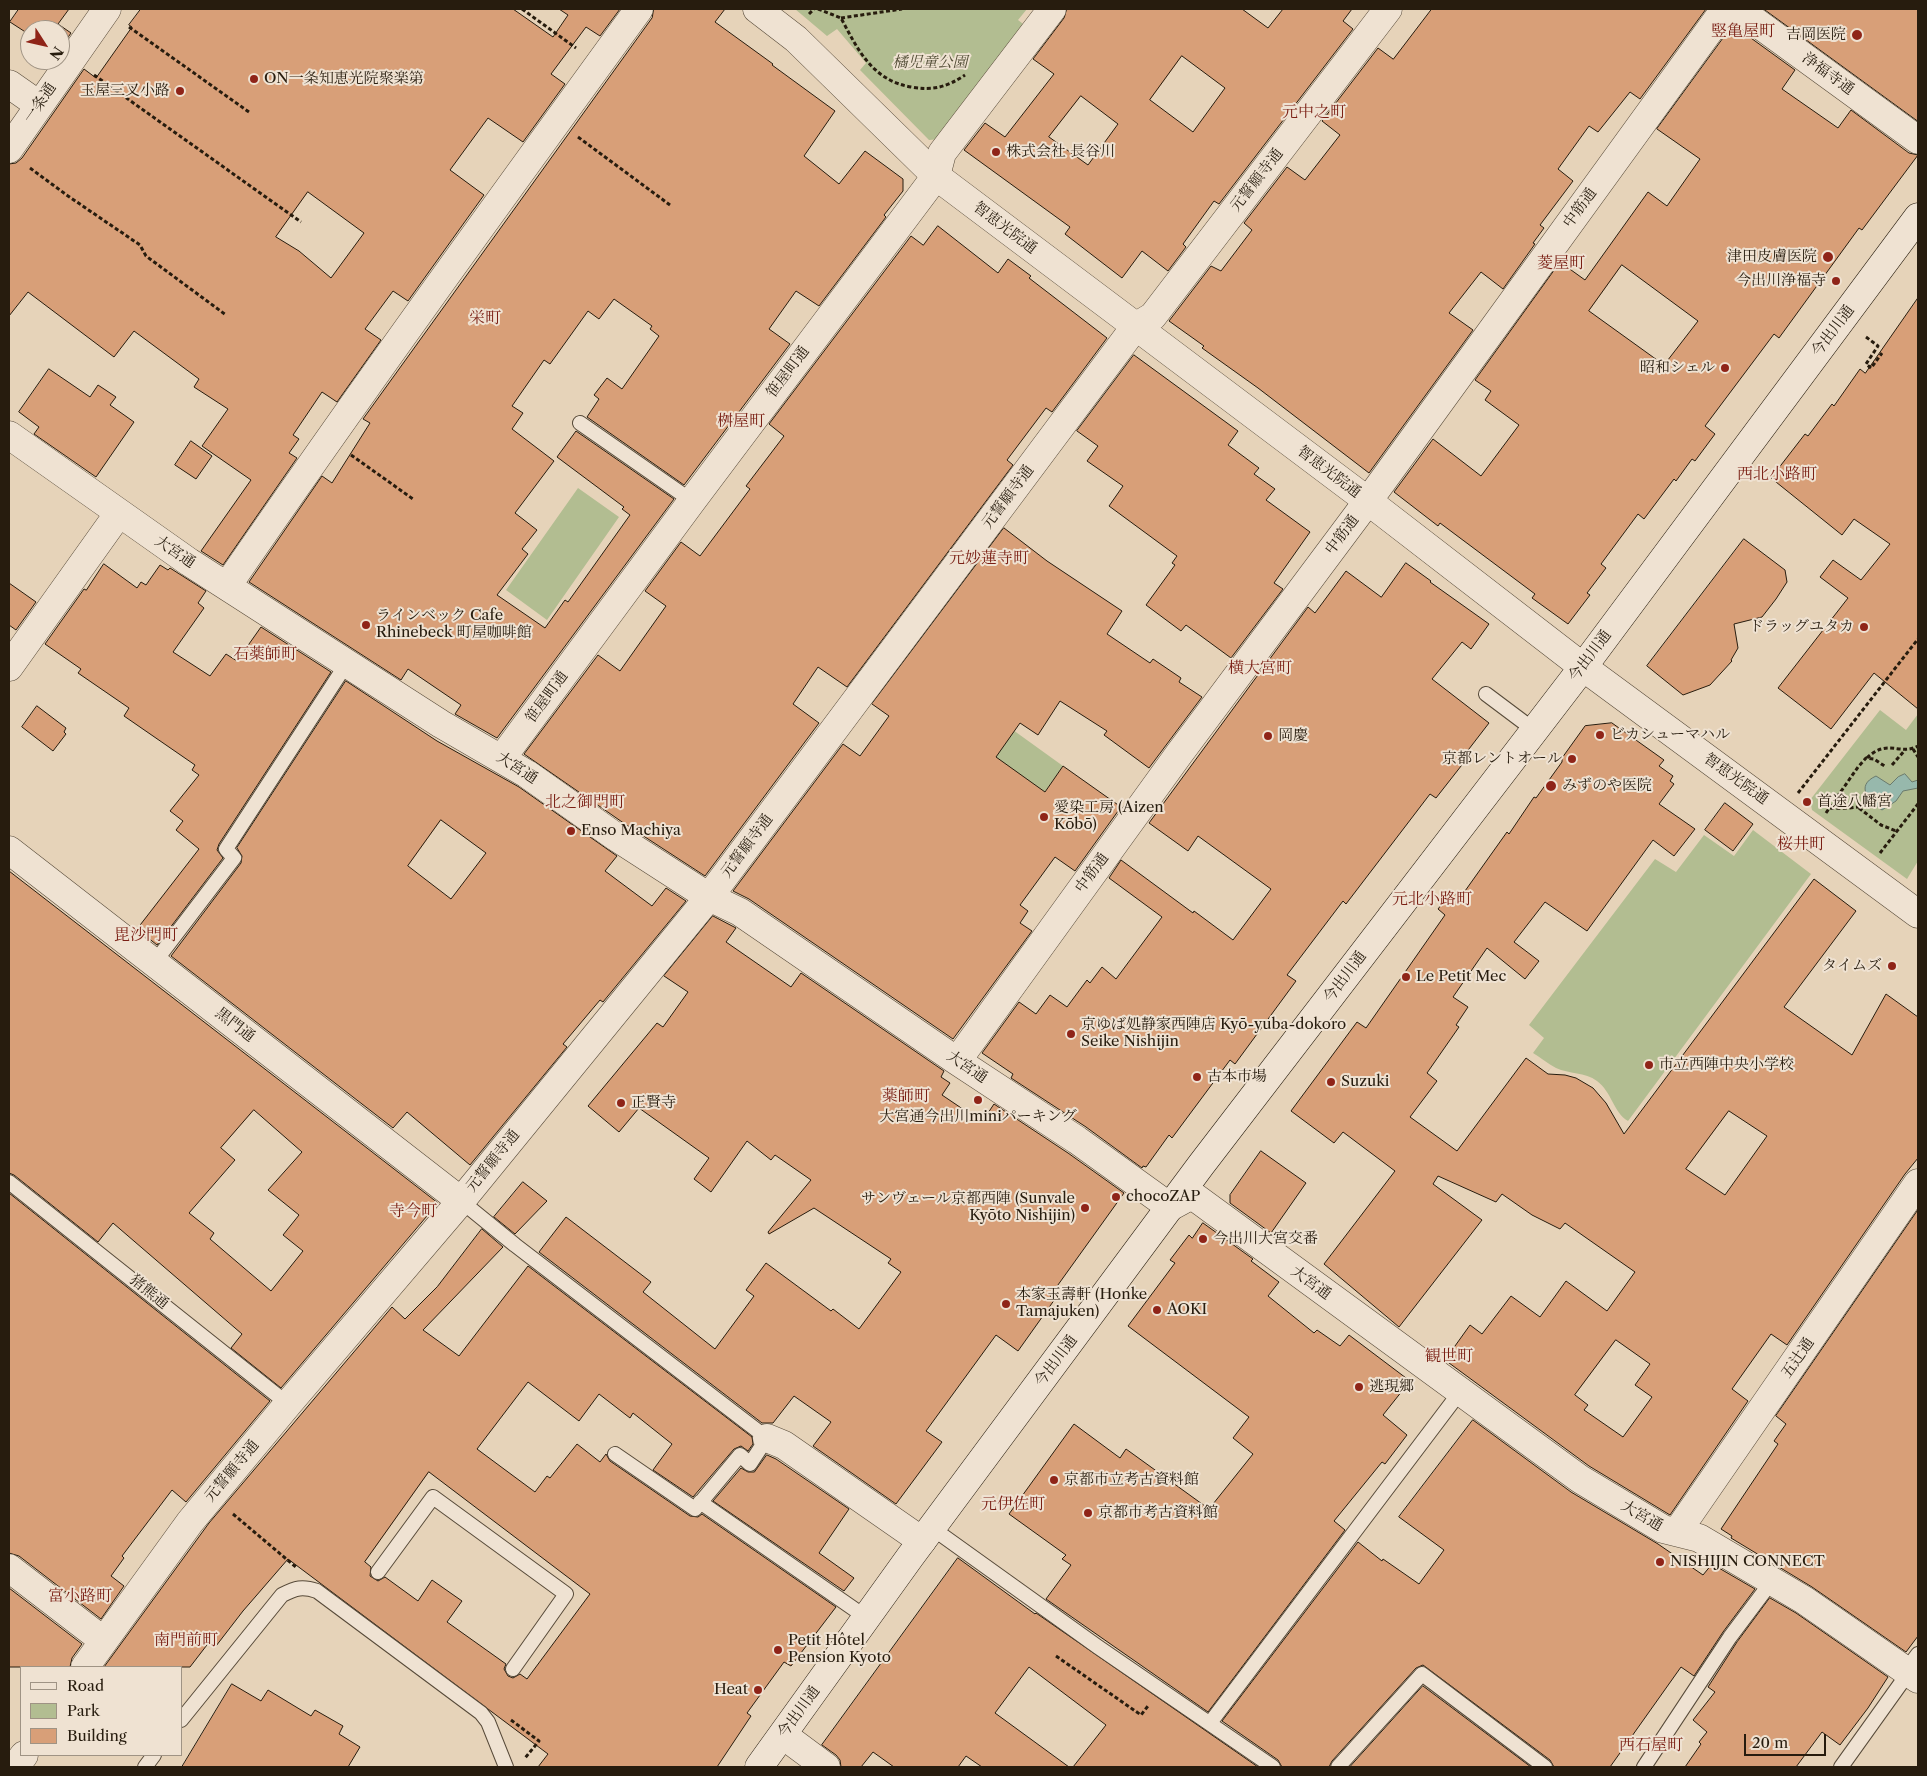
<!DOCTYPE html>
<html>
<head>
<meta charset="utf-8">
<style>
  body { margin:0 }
  #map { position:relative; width:1927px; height:1776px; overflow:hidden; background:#e6d3b9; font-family:"Libre Caslon Text",serif }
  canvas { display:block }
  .frame { position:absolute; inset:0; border:10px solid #271c0e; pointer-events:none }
  .legend { position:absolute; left:20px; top:1666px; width:162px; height:90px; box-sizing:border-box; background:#efe2d2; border:1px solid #9f9384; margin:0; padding:6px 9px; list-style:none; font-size:15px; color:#271c0e }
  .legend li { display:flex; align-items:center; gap:10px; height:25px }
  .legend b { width:25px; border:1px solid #9f9384 }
  .north { position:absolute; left:20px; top:20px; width:50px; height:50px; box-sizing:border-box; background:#efe2d2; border:1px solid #9f9384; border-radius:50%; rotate:125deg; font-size:14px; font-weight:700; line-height:20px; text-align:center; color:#271c0e }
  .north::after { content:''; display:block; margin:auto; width:18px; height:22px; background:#8f2418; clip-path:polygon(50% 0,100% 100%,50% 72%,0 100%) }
  .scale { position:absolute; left:1744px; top:1734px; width:82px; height:22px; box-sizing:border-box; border:2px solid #271c0e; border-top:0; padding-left:6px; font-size:15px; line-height:18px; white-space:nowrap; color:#271c0e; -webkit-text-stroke:4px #efe2d2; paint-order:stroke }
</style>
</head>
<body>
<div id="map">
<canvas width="1927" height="1776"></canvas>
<div class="frame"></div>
<ul class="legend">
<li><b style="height:6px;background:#efe2d2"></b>Road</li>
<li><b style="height:14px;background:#b2bd91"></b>Park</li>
<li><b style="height:14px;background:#d89f78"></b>Building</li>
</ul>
<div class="north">N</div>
<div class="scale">20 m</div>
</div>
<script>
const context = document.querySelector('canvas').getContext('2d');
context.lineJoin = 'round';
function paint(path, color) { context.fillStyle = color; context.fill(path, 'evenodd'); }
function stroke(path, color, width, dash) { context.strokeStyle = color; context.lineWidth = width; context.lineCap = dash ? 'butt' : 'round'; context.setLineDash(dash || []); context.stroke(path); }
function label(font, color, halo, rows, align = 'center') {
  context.font = font + ' "Libre Caslon Text","Noto Serif JP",serif'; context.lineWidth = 4; context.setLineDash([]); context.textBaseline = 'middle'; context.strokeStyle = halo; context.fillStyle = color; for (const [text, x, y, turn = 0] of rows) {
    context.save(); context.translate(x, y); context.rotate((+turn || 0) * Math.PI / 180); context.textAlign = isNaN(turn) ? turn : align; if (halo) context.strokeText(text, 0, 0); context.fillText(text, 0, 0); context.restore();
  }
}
const green = new Path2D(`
  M795 9H1027L1018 20 1027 27 940 139 929 140 860 70 866 63 837 29 827 36Z
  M578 488 619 517 547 620 506 590Z
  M1880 710 1906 730 1918 714V861L1907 879 1812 810 1810 800Z
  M1013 730 1063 766 1032 810 990 763Z
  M1753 830 1811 874 1628 1121C1613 1112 1612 1092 1597 1081 1585 1072 1569 1074 1556 1068 1548 1064 1540 1057 1533 1053L1544 1038 1529 1025 1655 859 1676 872 1704 835 1734 856Z`);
const water = new Path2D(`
  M1905 774 1912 782 1918 780V788L1903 791 1896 801 1882 810C1870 802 1854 786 1876 776L1890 785 1898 777Z`);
const building = new Path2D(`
  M19 9H69L58 24 71 33 60 49V30H30V35L10 22Z
  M141 9H513L553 37 568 15 559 9H620L600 36 586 27 551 74 565 84 523 142 488 118 450 170 484 195 408 301 393 291 365 329 381 340 337 402 322 392 293 435 299 439 289 453 297 458 223 565 201 551 251 480 202 446 228 409 194 387 199 379 134 331 114 357 28 292 9 316V164L16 163 22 158 84 69 96 78 132 27 129 25ZM308 192 364 233 331 278 299 251 276 237Z
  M654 9H725L715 22 773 64 772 65 835 111 804 156 839 184 865 151 903 179V191L884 215 886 217 819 306 796 291 769 329 790 344 684 485 587 417 599 399 594 395 607 378 622 389 659 336 650 329 652 326 614 299 599 319 588 311 550 364 544 360 512 406 523 413 512 429 554 461 515 513 537 530 522 549 528 554 497 595 545 628 565 600 568 602 630 515 622 509 624 507 557 457 576 431 674 499 497 738 455 714 461 705 408 669 401 680 249 582 322 476 332 483 370 423 363 419 652 18Z
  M1067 9H1242L1268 28 1283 9H1352L1343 21 1353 29 1219 204 1214 201 1183 244 1186 247 1168 271 1142 251 1122 278 1065 234 1070 227 964 150 985 123 1005 137 1054 74 1033 59 1064 18ZM1182 56 1225 88 1193 132 1150 100ZM1081 96 1118 124 1088 165 1049 137Z
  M1432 9H1706L1640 99 1630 92 1598 132 1589 126 1558 169 1573 181 1540 225 1544 228 1533 243 1535 244 1503 289 1481 272 1449 313 1473 330 1369 473 1258 388 1202 348 1204 346 1169 321 1211 266 1221 271 1252 230 1244 223 1287 167 1305 180 1340 135 1322 121 1378 48 1393 59Z
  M1764 9H1918V121Z
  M1733 25 1795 70 1782 89 1838 128 1851 110 1909 153 1918 155 1862 230 1859 228 1779 338 1774 334 1705 426 1715 434 1695 461 1692 459 1676 481 1674 479 1644 519 1638 514 1601 564 1606 568 1587 593 1590 595 1568 624 1532 598 1535 594 1440 523 1438 526 1394 492 1433 439 1481 476 1519 425 1485 400 1491 391 1475 380 1560 262 1585 280 1648 192 1667 206 1700 159 1657 129ZM1622 265 1698 321 1664 365 1589 311Z
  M938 226 998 273 1008 259 1031 276 1029 278 1107 338 1052 412 1046 408 1007 460 1013 465 847 687 818 667 793 704 819 723 705 876 625 824 524 754 598 655 620 671 666 606 645 591 681 542 700 556 750 489 746 486 784 436 769 424 911 236 923 245Z
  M1918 298V709L1874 673 1831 729 1778 688 1848 598 1820 577 1833 560 1861 580 1890 544 1854 519 1842 535 1771 478 1805 434 1808 436 1832 404 1834 406 1860 369 1865 373Z
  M1134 355 1238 431 1228 445 1259 468 1254 474 1275 489 1266 500 1310 532 1274 583 1283 589 1231 658 1186 625 1181 631 1146 605 1175 565 1172 563 1177 556 1109 506 1123 486 1087 461 1098 446 1077 431Z
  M49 369 90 397 98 385 116 397 110 405 134 422 96 477 34 434 39 427 19 412Z
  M191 441 212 456 196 479 175 465Z
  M1004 528 1047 561 1122 611 1107 634 1150 663 1153 659 1181 678 1179 682 1202 697 1149 768 1104 735 1107 731 1060 701 1038 735 1020 723 996 757 1045 792 1063 766 1121 807 1075 871 1055 857 1020 905 1028 911 1020 923 1032 931 953 1039 749 899 733 891 843 744 860 756 889 716 872 704Z
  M1744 539 1785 570 1787 582 1776 599 1762 617 1734 624 1738 648 1731 660 1732 661 1710 685 1683 695 1647 666Z
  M1406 563 1431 581 1430 582 1489 624 1471 649 1462 642 1432 679 1489 723 1462 758 1465 761 1436 798 1430 794 1346 904 1343 901 1287 975 1296 981 1235 1064 1230 1060 1172 1138 1169 1135 1146 1167 1143 1166 1142 1168 1086 1127 1011 1078 1013 1074 982 1053 1019 1002 1036 1014 1050 995 1067 1007 1087 980 1090 983 1102 967 1116 979 1162 917 1109 878 1121 860 1193 913 1194 911 1233 940 1271 889 1198 836 1188 851 1149 823 1308 607 1315 613 1346 571 1381 597Z
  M104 564 137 588 141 582 146 585 160 565 168 570 170 568 206 591 198 603 204 608 173 652 210 676 226 654 237 661 261 627 331 672 219 844 217 850 223 858 157 945 137 929 199 849 176 830 183 821 170 811 199 775 192 770 195 765 124 716 129 708 78 673 81 669 45 644 84 589 86 590Z
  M9 583 36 602 16 630 9 625Z
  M346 681 437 741 519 787 617 856 605 871 652 906 666 888 686 901 603 1002 600 1000 563 1044 567 1047 470 1165 407 1112 393 1128 171 956 241 863 242 856 237 848ZM441 820 486 853 451 899 408 866Z
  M37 706 66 728 64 732 66 734 53 751 22 727Z
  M1612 723 1664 760 1659 766 1673 776 1670 781 1674 784 1659 804 1695 829 1674 856 1653 840 1587 931 1545 902 1514 942 1539 961 1525 979 1487 948 1453 997 1468 1007 1456 1025 1459 1027 1427 1073 1437 1081 1410 1117 1457 1151 1526 1058 1548 1074 1565 1075 1576 1078 1593 1088 1606 1103 1624 1134 1814 879 1856 911 1784 1007 1852 1055 1886 994 1918 1017V1158L1905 1174 1787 1345 1771 1334 1732 1389 1748 1401 1670 1515 1589 1466 1445 1360 1470 1325 1482 1334 1511 1296 1540 1317 1566 1281 1607 1311 1635 1272 1565 1223 1560 1229 1532 1215 1502 1194 1496 1202 1438 1176 1433 1184 1482 1220 1399 1327 1324 1264 1395 1171 1343 1132 1334 1143 1291 1111 1357 1022 1366 1028 1445 915 1438 909 1452 891 1460 898 1507 832 1509 834 1534 797 1536 798 1562 762V758L1585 726ZM1729 1111 1767 1136 1725 1195 1686 1169ZM1616 1340 1650 1364 1635 1385 1652 1397 1623 1437 1584 1410 1588 1405 1575 1395Z
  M1725 803 1753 824 1733 851 1705 830Z
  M9 871 438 1203 281 1388 231 1348 242 1334 113 1223 98 1242 14 1175 9 1173ZM254 1110 302 1152 268 1190 299 1215 283 1235 303 1251 271 1291 210 1239 214 1233 189 1213 235 1160 221 1148Z
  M713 916 736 928 726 942 791 987 801 973 944 1071 941 1077 950 1083 942 1095 982 1122 994 1104 1068 1153 1124 1193 1050 1296 1055 1299 1018 1351 996 1335 926 1431 942 1442 896 1504 813 1446 831 1422 794 1396 773 1423H762L539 1252 566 1217 651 1282 643 1292 715 1349 754 1296 746 1290 766 1263 831 1311 833 1309 859 1329 901 1272 888 1263 891 1259 814 1208 769 1234 768 1232 811 1180 775 1155 771 1160 747 1141 711 1192 694 1179 709 1158 639 1108 619 1132 588 1106 657 1023 663 1027 688 992 664 976Z
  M1261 1151 1306 1183 1271 1233 1230 1203V1195Z
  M523 1182 547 1201 515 1234 494 1217Z
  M9 1193 270 1401 186 1502 172 1490 122 1556 124 1558 111 1576 124 1586 101 1619 19 1556 9 1553Z
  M1918 1210V1636L1906 1652 1812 1587 1731 1538 1732 1536 1721 1529 1778 1444 1774 1441 1786 1424 1776 1416Z
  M1203 1223 1253 1259 1251 1261 1279 1282 1268 1296 1314 1333 1317 1330 1340 1346 1349 1335 1410 1381 1383 1415 1407 1435 1385 1464 1382 1462 1334 1521 1345 1530 1208 1712 1046 1599 1071 1565 1062 1559 1066 1555 1009 1514 1074 1424 1120 1458 1126 1449 1209 1509 1253 1454 1233 1438 1249 1417 1128 1326 1175 1263 1170 1260 1189 1235 1192 1238Z
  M482 1229 503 1247 423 1330 459 1356 528 1266 752 1437 753 1444 748 1451 741 1446 734 1449 693 1497 653 1470 672 1444 633 1413 630 1418 599 1394 579 1421 528 1382 477 1449 535 1492 547 1476 550 1478 577 1444 600 1462 606 1454 610 1461 690 1516 698 1517 702 1514 836 1607 791 1666 784 1662 747 1713 751 1716 717 1767H538L548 1754 288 1559 243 1611 216 1646 210 1641 190 1667H104L209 1523 392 1307 405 1319 437 1287ZM429 1472 590 1594 527 1679 520 1674 513 1678 508 1676 504 1669 506 1664 447 1622 462 1601 432 1580 418 1601 385 1577 378 1581 370 1576 371 1567 365 1562Z
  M1473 1420 1571 1492 1658 1544 1703 1575 1712 1564 1755 1589 1723 1632 1694 1676 1681 1667 1610 1767H1554L1550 1760 1423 1665 1416 1668 1332 1761 1329 1767H1282L1278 1760 1222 1721 1358 1542 1382 1561 1383 1559 1419 1584 1444 1550 1399 1517Z
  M767 1455 776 1459 849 1509 819 1553 854 1578 844 1591 713 1501 741 1468 748 1472H754Z
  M958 1558 1035 1614 1036 1613 1258 1767H1073L1106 1725 1029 1667 995 1713 1069 1767H982L966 1756 958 1767H894L873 1752 861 1767H841L840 1760 836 1755 822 1745Z
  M9 1588 82 1644 72 1658 70 1667H9Z
  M1770 1598 1796 1613 1888 1677 1868 1708 1840 1745 1822 1732 1796 1767H1685L1701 1744 1699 1742 1707 1732 1693 1720 1715 1692 1708 1687 1737 1642Z
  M232 1684 261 1701 268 1690 311 1716 315 1710 343 1726 339 1734 360 1747 348 1767H182Z
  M1423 1686 1531 1767H1350Z`);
const path = new Path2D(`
  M522 9 576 48
  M818 9 841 18C858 50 872 80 911 87 933 91 947 87 965 75
  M809 14 814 9
  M841 18 902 9
  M129 27 249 112
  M94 75 301 222
  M578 137 670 205
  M30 168 68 196 140 245 146 256 226 315
  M1866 337 1878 346 1866 364 1871 368 1882 353
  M351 455 413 499
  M1913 749 1918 757
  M1867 758C1887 738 1900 756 1918 746
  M1892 765 1905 750
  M1798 793 1918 639
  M1830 808C1838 809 1866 808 1871 803
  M1859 808 1881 825 1896 831
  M1826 813 1858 767 1866 758 1874 759 1886 767
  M1880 853 1918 804
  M233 1514 297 1568
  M1056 1656 1141 1715 1148 1706
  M511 1720 539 1741 525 1758`);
const service = new Path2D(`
  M580 423 692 501
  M1486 694 1534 730
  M154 963 234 858 226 849 347 663
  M9 1182 288 1404
  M461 1201 515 1245 767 1438 750 1464 740 1455 695 1509 615 1454
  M700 1502 867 1618
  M932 1528 1098 1647 1273 1767
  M378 1572 433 1497 566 1594 513 1669
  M1906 1670 1918 1654
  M181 1720 282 1595C296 1588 302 1586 317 1591L481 1713 488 1722 506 1767
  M1210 1723 1460 1392
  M145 1767 154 1755
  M1338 1767 1422 1674 1545 1767
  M1644 1767 1730 1637 1772 1581
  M1841 1767 1909 1672`);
const minor = new Path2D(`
  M1738 9 1918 140
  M9 84 39 105
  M9 149 107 9
  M9 435 189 562 441 724 527 774 616 837 709 897 740 912 957 1061 1077 1140 1170 1207 1192 1195 1580 1479 1663 1529 1699 1538 1804 1600 1918 1679
  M227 586C361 391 500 200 639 9
  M9 667 119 513
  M502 758 692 501 936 176 942 153 1052 9
  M9 850 461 1201
  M957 1061 1179 754 1379 486 1725 9
  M767 1438 784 1445 922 1541
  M1677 1532 1918 1183
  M9 1568 104 1641
  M85 1667 190 1522 288 1404 461 1201 709 897 1135 327 1153 316 1388 9
  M783 1735 826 1767
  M15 1767 24 1755`);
const tertiary = new Path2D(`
  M757 9 796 39 936 176 1368 501 1583 667 1918 914`);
const secondary = new Path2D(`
  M759 1767 910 1557 1201 1165 1583 667 1918 217`);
const markers = [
  [1857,35,6,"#8f2418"],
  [254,79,5,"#8f2418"],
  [180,91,5,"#8f2418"],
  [996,152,5,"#8f2418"],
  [1828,257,6,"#8f2418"],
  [1836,281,5,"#8f2418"],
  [1725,368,5,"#8f2418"],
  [366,625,5,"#8f2418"],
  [1864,627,5,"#8f2418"],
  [1600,735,5,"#8f2418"],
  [1268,736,5,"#8f2418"],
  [1572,759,5,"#8f2418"],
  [1551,786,6,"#8f2418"],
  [1807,802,5,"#8f2418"],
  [1044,817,5,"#8f2418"],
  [571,831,5,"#8f2418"],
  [1892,966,5,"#8f2418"],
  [1406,977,5,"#8f2418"],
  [1071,1034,5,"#8f2418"],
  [1649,1065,5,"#8f2418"],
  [1197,1077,5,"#8f2418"],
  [1331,1082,5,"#8f2418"],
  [978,1100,5,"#8f2418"],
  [621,1103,5,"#8f2418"],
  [1116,1197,5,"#8f2418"],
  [1085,1208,5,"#8f2418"],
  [1203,1239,5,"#8f2418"],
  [1006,1304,5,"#8f2418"],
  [1157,1310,5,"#8f2418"],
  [1359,1387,5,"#8f2418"],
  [1054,1480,5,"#8f2418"],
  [1088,1513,5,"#8f2418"],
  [1660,1562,5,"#8f2418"],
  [778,1650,5,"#8f2418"],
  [758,1690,5,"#8f2418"]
];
const poiNames = [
  ["吉岡医院",1846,35,"right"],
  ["ON一条知恵光院聚楽第",264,79],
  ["玉屋三叉小路",170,91,"right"],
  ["株式会社 長谷川",1006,152],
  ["津田皮膚医院",1817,257,"right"],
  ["今出川浄福寺",1826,281,"right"],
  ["昭和シェル",1715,368,"right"],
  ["ラインベック Cafe",376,616],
  ["Rhinebeck 町屋咖啡館",376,633],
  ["ドラッグユタカ",1854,627,"right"],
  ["ビカシューマハル",1610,735],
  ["岡慶",1278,736],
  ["京都レントオール",1562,759,"right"],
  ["みずのや医院",1562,786],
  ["首途八幡宮",1817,802],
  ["愛染工房 (Aizen",1054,808],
  ["Kōbō)",1054,825],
  ["Enso Machiya",581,831],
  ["タイムズ",1882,966,"right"],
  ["Le Petit Mec",1416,977],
  ["京ゆば処静家西陣店 Kyō-yuba-dokoro",1081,1025],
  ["Seike Nishijin",1081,1042],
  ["市立西陣中央小学校",1659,1065],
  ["古本市場",1207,1077],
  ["Suzuki",1341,1082],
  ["正賢寺",631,1103],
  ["大宮通今出川miniパーキング",978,1117,"center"],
  ["chocoZAP",1126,1197],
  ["サンヴェール京都西陣 (Sunvale",1075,1199,"right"],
  ["Kyōto Nishijin)",1075,1216,"right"],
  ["今出川大宮交番",1213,1239],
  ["本家玉壽軒 (Honke",1016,1295],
  ["Tamajuken)",1016,1312],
  ["AOKI",1167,1310],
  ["逃現郷",1369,1387],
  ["京都市立考古資料館",1064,1480],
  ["京都市考古資料館",1098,1513],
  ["NISHIJIN CONNECT",1670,1562],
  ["Petit Hôtel",788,1641],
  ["Pension Kyoto",788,1658],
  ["Heat",748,1690,"right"]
];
const parkNames = [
  ["橘児童公園",930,63]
];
const streetNames = [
  ["浄福寺通",1828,74,36],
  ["一条通",40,103,-55],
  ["元誓願寺通",1257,180,-52],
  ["中筋通",1580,208,-54],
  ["智恵光院通",1005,228,37],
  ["今出川通",1833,331,-53],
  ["笹屋町通",788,372,-53],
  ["智恵光院通",1329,472,37],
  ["元誓願寺通",1008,497,-53],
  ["中筋通",1342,535,-53],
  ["大宮通",175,552,34],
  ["今出川通",1590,656,-53],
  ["笹屋町通",547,697,-54],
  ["大宮通",517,768,33],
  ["智恵光院通",1736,779,36],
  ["元誓願寺通",747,846,-53],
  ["中筋通",1092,873,-54],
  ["今出川通",1345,977,-53],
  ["黒門通",235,1025,38],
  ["大宮通",967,1067,34],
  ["元誓願寺通",493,1161,-51],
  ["大宮通",1311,1283,36],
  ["猪熊通",149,1292,39],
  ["五辻通",1798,1358,-55],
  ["今出川通",1056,1361,-53],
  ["元誓願寺通",232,1471,-50],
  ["大宮通",1642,1516,30],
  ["今出川通",799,1712,-54]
];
const neighbourhoodNames = [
  ["竪亀屋町",1743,31],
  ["元中之町",1314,112],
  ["菱屋町",1561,263],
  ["栄町",485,318],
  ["桝屋町",741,421],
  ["西北小路町",1777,474],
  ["元妙蓮寺町",989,558],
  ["石薬師町",265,654],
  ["横大宮町",1260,668],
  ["北之御門町",585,802],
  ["桜井町",1801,844],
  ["元北小路町",1432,899],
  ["毘沙門町",146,935],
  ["薬師町",906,1096],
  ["寺今町",413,1211],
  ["観世町",1449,1356],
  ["元伊佐町",1013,1504],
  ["富小路町",80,1596],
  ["南門前町",186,1640],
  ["西石屋町",1651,1745]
];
paint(green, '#b2bd91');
paint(water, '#97b8ac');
stroke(water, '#6a7a6d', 1);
paint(building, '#d89f78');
stroke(building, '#271c0e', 1);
stroke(service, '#574a39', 16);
stroke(minor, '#574a39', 29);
stroke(tertiary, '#574a39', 29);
stroke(secondary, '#271c0e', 29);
stroke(path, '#271c0e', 3, [4, 2.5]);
stroke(service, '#efe2d2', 14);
stroke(minor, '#efe2d2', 28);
stroke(tertiary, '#efe2d2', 28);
stroke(secondary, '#efe2d2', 28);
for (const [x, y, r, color] of markers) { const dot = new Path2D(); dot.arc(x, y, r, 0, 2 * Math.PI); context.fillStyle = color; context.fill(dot); stroke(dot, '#efe2d2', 2); }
label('15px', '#271c0e', '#efe2d2', poiNames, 'left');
label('italic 15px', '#514c35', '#efe2d2', parkNames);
label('15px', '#271c0e', '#efe2d2', streetNames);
label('16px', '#7a1f14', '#efe2d2', neighbourhoodNames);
</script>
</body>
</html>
